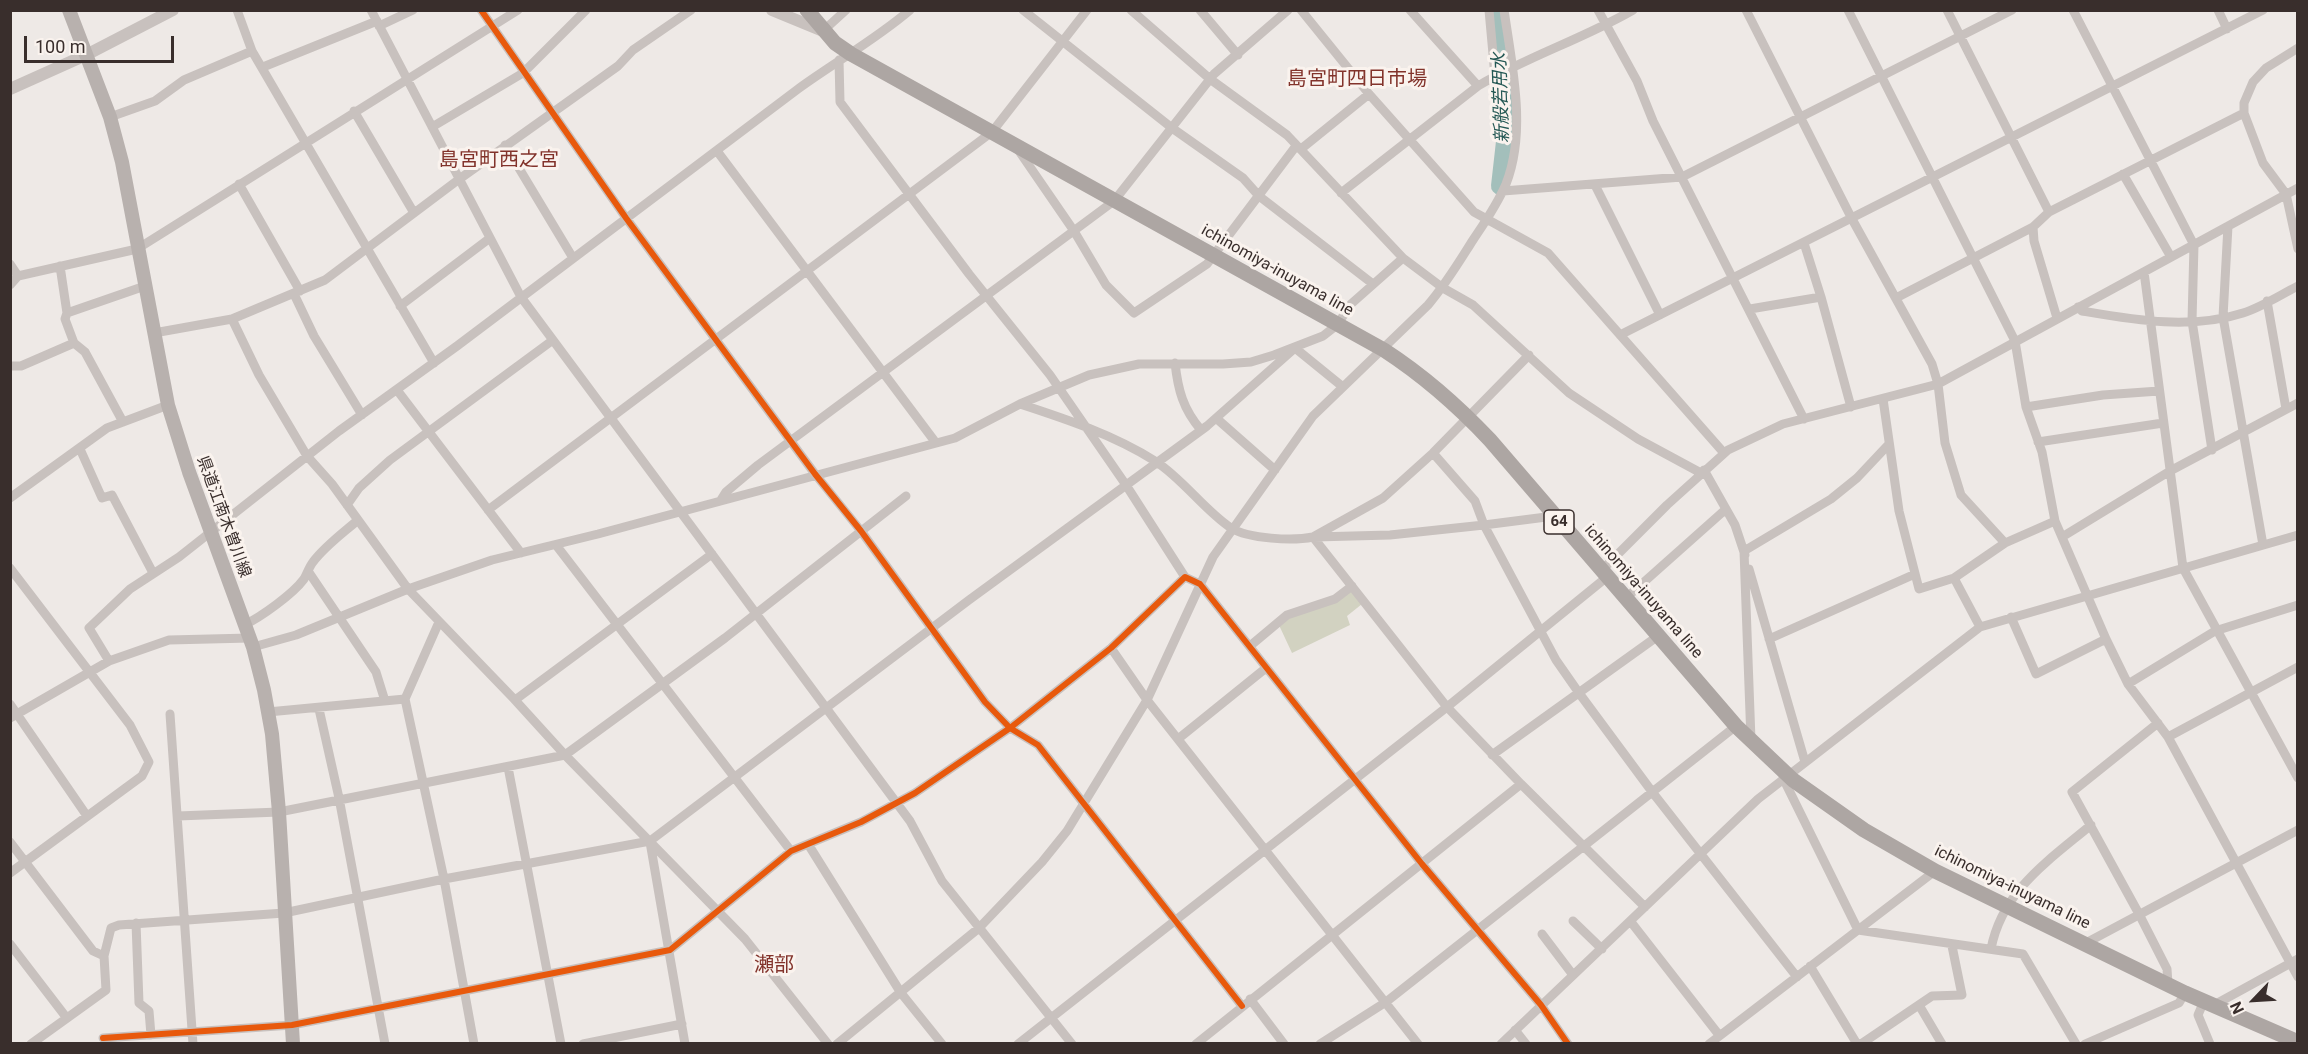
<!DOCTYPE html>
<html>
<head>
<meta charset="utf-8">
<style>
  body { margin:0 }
  #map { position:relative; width:2308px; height:1054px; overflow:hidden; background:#eee9e6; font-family:Roboto,sans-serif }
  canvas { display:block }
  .frame { position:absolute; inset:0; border:12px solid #392e2c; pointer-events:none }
  .north { position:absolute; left:2224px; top:970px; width:60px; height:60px; -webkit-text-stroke:4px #faf3ee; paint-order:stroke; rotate:245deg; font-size:16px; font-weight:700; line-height:24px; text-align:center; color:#392e2c }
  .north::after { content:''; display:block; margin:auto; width:21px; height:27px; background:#392e2c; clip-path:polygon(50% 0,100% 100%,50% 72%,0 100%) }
  .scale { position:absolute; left:24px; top:36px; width:150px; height:27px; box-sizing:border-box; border:3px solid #392e2c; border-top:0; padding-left:8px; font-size:18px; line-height:21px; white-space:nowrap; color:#392e2c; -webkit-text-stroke:4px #faf3ee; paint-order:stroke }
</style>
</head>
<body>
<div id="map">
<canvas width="2308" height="1054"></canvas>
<div class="frame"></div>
<div class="north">N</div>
<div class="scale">100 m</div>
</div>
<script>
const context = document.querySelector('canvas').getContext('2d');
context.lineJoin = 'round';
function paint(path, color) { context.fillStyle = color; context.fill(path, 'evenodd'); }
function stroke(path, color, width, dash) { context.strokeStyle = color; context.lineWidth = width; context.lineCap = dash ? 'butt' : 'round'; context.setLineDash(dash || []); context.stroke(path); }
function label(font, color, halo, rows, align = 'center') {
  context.font = font + ' Roboto,"Noto Sans JP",sans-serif'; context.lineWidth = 6; context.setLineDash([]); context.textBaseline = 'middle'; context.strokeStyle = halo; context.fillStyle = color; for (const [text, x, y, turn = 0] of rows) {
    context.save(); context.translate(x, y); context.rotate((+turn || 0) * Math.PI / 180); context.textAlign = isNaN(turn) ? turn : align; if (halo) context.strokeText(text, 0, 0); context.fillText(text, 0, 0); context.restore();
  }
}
const green = new Path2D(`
  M1352 591 1362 604 1347 616 1350 625 1292 653 1278 623Z`);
const river = new Path2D(`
  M1497 10 1507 124 1500 186`);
const minor = new Path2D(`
  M237 10 252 51 434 363
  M371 10 521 297 910 821 942 881 1072 1044
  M481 10 626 218 815 474 861 531 985 702 1010 728 1038 745 1242 1006
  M1023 10 1172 128 1243 178 1259 196 1373 284
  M1131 10 1210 79 1287 135 1403 258 1443 288 1473 305 1569 393 1638 439 1701 473
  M1200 10 1238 55
  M1301 10 1369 94 1474 212 1548 253 1724 453
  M1410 10 1478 86
  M1489 10 1495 76
  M1598 10 1637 81 1653 121 1804 419
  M1746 10 1852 219 1932 364 1938 384 1945 443 1961 495 2005 543
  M1848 10 2015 341 2026 407 2042 452 2055 521 2106 639 2128 684 2168 737 2298 977
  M1947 10 2049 212
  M2073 10 2194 245 2192 321 2212 450
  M2218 10 2227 29
  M379 26 413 10
  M823 31 846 10
  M2298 48 2266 68 2253 82 2244 103V113L2263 163 2286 194 2298 249
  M839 60 840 102 969 274 1050 375 1126 485 1185 577
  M263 67 377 21
  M354 111 414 213
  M110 117 155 101 184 80 252 51
  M432 127 523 73 586 10
  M505 145 573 258
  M1301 149 1369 94
  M717 151 936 443
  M1019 151 1074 231 1106 285 1134 313 1207 264 1296 146
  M2123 174 2171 257
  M239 184 300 291
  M1595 185 1660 315
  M1503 191 1682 177 2012 10
  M1341 193 1478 86C1526 57 1583 39 1633 10
  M2228 226 2223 317 2263 545
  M1804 243 1821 297
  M10 264 18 276
  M60 266 67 313 65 319 74 343 85 352 123 422
  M2144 272 2183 568 2298 778
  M10 285 18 276 137 249 518 10
  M294 294 314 336 362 415
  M1896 298 2033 227
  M2267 301 2286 409
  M400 306 490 238
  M2078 307 2082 311C2135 320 2190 330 2243 313 2262 307 2280 295 2298 286
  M1750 309 1821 297 1851 407
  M67 313 145 286
  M2057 318 2034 241 2033 227 2049 212 2244 113
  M232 319 259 375 307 456 332 484 408 589 515 700
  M154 333 232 319 325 280 458 180 618 66 633 50 691 10
  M1620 335 2263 10
  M1175 363C1178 390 1183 409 1201 430
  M10 366H21L74 343
  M397 390 521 553
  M1883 399 1899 511 1919 589 1954 578 2005 543 2055 521
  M1020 404C1066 419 1114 435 1155 461 1183 479 1204 510 1231 528 1249 539 1293 541 1313 537L1383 498 1433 453 1529 355
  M2026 407 2103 395 2159 391
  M1216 418 1275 470
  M2038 442 2163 423
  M80 449 102 498 112 495 153 573
  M1704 470 1735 525 1745 555
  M10 498 107 428 168 405
  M721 500 726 492 758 465 1114 201 1214 74 1288 10
  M347 505 359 488 390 460 553 340
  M488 510 992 132 1087 10
  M1554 516 1484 525 1556 660 1579 693 1653 793 1797 977
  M1313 537 1447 707 1521 784 1645 907
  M1315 537 1390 535 1484 525 1475 501 1433 453
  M2062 537 2170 471 2298 403
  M556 545 791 851
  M712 554 515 700 565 755 745 939 828 1044
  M10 568 130 725 149 762 142 776 10 873
  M1749 569 1805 762
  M308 571 376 672 385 701
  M1601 571 1667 505 1728 450 1783 424 1938 384 2298 188
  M1954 578 1980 627
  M1626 598 1726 509
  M2011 617 2036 674 2106 639
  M439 622 405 699 444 879 474 1044
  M244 625C261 617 293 594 304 579 307 574 309 567 313 562 325 546 343 533 358 520
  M1769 639 1915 574
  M1250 646 1287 615 1335 599 1352 586
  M253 647 296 635 408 589 492 560 598 534 955 438 1020 404 1089 375 1139 364H1223L1251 362 1274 355 1323 336 1337 325 1351 304 1403 258
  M1111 648 1147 700 1418 1044
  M109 661 89 628 130 589 179 557 339 431 457 346 798 89C835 62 875 40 910 10
  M2128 684 2215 631 2298 605
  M10 704 87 816
  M319 709 339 798 385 1044
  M268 712 405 699
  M170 714 193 1044
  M10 718 109 661 169 640 250 638
  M2158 723 2072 792 2139 914 2167 969 2168 984
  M2168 737 2298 667
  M1178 739 1266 668
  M1751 740 1744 551 1831 499 1857 478 1889 444
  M1492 755 1658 636
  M508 767 561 1044
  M1783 778 1858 930 2023 954 2076 1044
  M178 816 279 812 565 755 725 638 906 496
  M10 842 93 951 104 956
  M650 842 685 1044
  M808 844 901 993 942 1044
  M1573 921 1602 949
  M1631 922 1719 1035
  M136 923 139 1003 149 1011 151 1035
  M1542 934 1573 975
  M10 944 66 1017
  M2084 944 2298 830
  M1991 949C2002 891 2048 861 2091 825
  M1810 966 1857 1044
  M1250 999 1284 1044
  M2204 1001 2198 1015 2210 1044
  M1919 1005 1942 1044
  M2214 1005 2298 959
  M1515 1030 1526 1044
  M103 1038 292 1025 670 950 791 851 861 822 915 793 1010 728 1111 648 1185 577 1200 584 1422 864 1541 1005 1568 1044
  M31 1044 106 990 104 956 111 928 119 925 284 913 444 879 650 841 969 600 1207 426 1295 348 1343 387
  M583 1044 682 1024
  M837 1044 979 928 1042 862 1067 831 1147 700 1213 557 1313 416 1428 305C1446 284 1459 262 1473 240 1485 222 1497 205 1506 184 1527 131 1512 66 1504 10
  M1018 1044 1447 707 1607 577
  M1196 1044 1521 784
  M1320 1044 1386 1002 1736 726
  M1501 1044 1758 799 1980 627 2298 535
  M1709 1044 1935 871
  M1861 1044 1932 996 1962 995 1952 946
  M2085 1044 2179 1003 2185 993`);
const tertiary = new Path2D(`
  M772 10 823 31
  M10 89 88 54 173 10`);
const secondary = new Path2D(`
  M69 10 110 117 122 162 168 405 189 472 253 647 264 690 272 734 279 812 293 1044`);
const primary = new Path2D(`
  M807 10 835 43 851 54 1384 350C1424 376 1458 406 1490 440L1736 726 1793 780 1864 830 1935 871 2185 993 2298 1042`);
const cycleway = new Path2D(`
  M481 10 626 218 815 474 861 531 985 702 1010 728 1038 745 1242 1006
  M103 1038 292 1025 670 950 791 851 861 822 915 793 1010 728 1111 648 1185 577 1200 584 1422 864 1541 1005 1568 1044`);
const shields = [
  [1559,522,30]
];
const shieldNames = [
  ["64",1559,522]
];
const streetNames = [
  ["ichinomiya-inuyama line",1277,271,29],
  ["県道江南木曽川線",223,517,70],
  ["ichinomiya-inuyama line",1643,592,49],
  ["ichinomiya-inuyama line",2012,888,26]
];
const waterNames = [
  ["新般若用水",1502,98,-92]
];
const quarterNames = [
  ["島宮町四日市場",1357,80],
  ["島宮町西之宮",499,161],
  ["瀬部",774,966]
];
paint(green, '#d2d2c1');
stroke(river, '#a3bfbb', 18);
stroke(minor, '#c8c1be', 9);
stroke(tertiary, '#c8c1be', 12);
stroke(secondary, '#b8b1ae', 14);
stroke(primary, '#ada6a3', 15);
stroke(cycleway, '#e8590c', 6);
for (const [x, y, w] of shields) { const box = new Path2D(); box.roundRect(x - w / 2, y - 12, w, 24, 4.5); context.fillStyle = '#faf3ee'; context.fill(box); stroke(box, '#392e2c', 1.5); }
label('bold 15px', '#392e2c', null, shieldNames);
label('16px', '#392e2c', '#faf3ee', streetNames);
label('italic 18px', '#245854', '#faf3ee', waterNames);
label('20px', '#82332b', '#faf3ee', quarterNames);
</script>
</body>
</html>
